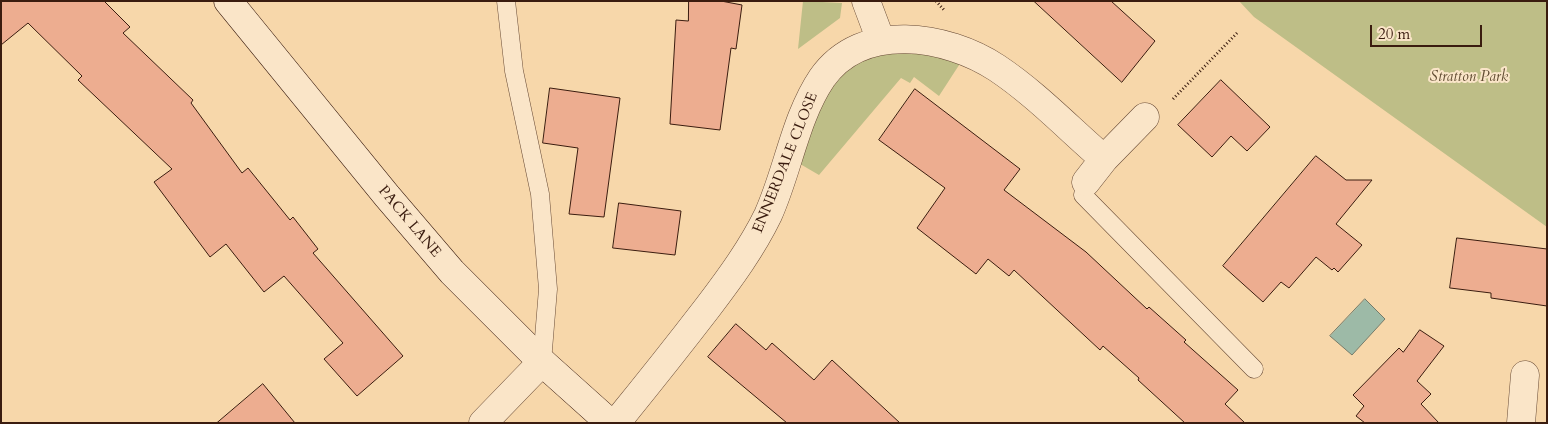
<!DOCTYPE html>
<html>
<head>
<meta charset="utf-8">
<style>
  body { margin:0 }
  #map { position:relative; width:1548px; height:424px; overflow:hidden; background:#f7d7aa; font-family:Cardo,serif }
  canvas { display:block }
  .frame { position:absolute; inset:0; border:2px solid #3a1c0f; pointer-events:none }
  .scale { position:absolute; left:1370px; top:25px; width:112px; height:22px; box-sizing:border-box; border:2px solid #3a1c0f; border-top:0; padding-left:6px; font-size:15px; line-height:18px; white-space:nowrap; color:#3a1c0f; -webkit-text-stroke:4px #fae5c8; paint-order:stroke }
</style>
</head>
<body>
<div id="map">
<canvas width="1548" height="424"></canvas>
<div class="frame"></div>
<div class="scale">20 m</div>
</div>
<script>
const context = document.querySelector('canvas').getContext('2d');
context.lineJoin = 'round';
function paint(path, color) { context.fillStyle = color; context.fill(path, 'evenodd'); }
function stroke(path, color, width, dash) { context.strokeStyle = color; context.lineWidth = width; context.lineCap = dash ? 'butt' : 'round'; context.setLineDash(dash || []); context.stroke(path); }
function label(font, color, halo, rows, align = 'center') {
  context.font = font + ' Cardo,serif'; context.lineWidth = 4; context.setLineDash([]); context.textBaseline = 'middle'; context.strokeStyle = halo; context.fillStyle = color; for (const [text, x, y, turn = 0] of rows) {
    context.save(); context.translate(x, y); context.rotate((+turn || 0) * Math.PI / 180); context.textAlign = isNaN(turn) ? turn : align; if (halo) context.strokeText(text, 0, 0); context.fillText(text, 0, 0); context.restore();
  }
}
const green = new Path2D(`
  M803 1 842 3 840 18 798 49Z
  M1239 1H1547V227L1254 17Z
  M901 47 961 62 939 96 914 77 910 83 901 78 819 175 795 161 825 85 844 66Z`);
const water = new Path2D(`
  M1365 299 1385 319 1352 355 1330 336Z`);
const building = new Path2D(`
  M1 1H104L130 27 123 33 193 100 191 103 242 173 248 168 290 220 293 217 318 249 313 253 403 356 357 396 324 359 343 343 284 276 264 292 226 244 210 257 154 182 172 169 78 80 82 76 28 23 1 45Z
  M689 1H721L742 5 736 49 731 48 720 130 670 124 676 20 688 21Z
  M1034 1H1111L1155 41 1122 82Z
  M1221 80 1270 127 1247 151 1231 136 1212 157 1178 125Z
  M550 88 620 98 604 217 569 214 578 148 543 143Z
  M915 89 1020 169 1004 190 1086 252 1147 309 1149 307 1186 340 1184 342 1238 390 1225 404 1245 423H1185L1138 380 1139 378 1103 346 1100 350 1014 270 1009 276 988 259 976 274 917 228 945 188 879 140Z
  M1316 156 1346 180H1372L1336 224 1362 245 1338 272 1334 268 1332 270 1316 257 1289 288 1281 282 1263 302 1223 266Z
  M619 203 681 211 675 255 613 248Z
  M1457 238 1547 249V306L1491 298V293L1450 288Z
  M736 324 766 350 772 343 814 380 832 360 900 423H787L708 357Z
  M1420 330 1444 346 1417 381 1431 394 1421 404 1439 423H1365L1356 416 1364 406 1353 395 1399 348 1403 352Z
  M263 384 295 423H217Z`);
const path = new Path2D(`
  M936 1 944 10
  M1173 99 1237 33`);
const lane = new Path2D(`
  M506 1 514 71 540 194 548 289 542 362
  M1086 182 1083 195 1254 369`);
const street = new Path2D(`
  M866 1 881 41
  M1086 182 1104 159 1145 117
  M483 423 542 362
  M616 423C647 385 678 346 708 307 730 278 752 248 768 215 788 171 795 118 822 78 862 21 947 35 997 68 1036 94 1069 129 1104 159
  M1521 423 1525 375`);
const secondary = new Path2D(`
  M228 1 387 196 452 272 542 362 610 423`);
const parkNames = [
  ["Stratton Park",1469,78]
];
const streetNames = [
  ["ENNERDALE CLOSE",786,163,-68],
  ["PACK LANE",409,222,50]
];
paint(green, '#bebe87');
paint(water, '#9dbaa7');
stroke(water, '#757b6a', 1);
paint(building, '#edad90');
stroke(building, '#3a1c0f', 1);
stroke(lane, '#694b36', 19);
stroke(street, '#694b36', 29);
stroke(secondary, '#3a1c0f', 29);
stroke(path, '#3a1c0f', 3, [1, 2.5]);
stroke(lane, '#fae5c8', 18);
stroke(street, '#fae5c8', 28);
stroke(secondary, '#fae5c8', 28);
label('italic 15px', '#624d33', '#fae5c8', parkNames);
label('15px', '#3a1c0f', '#fae5c8', streetNames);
</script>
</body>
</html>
